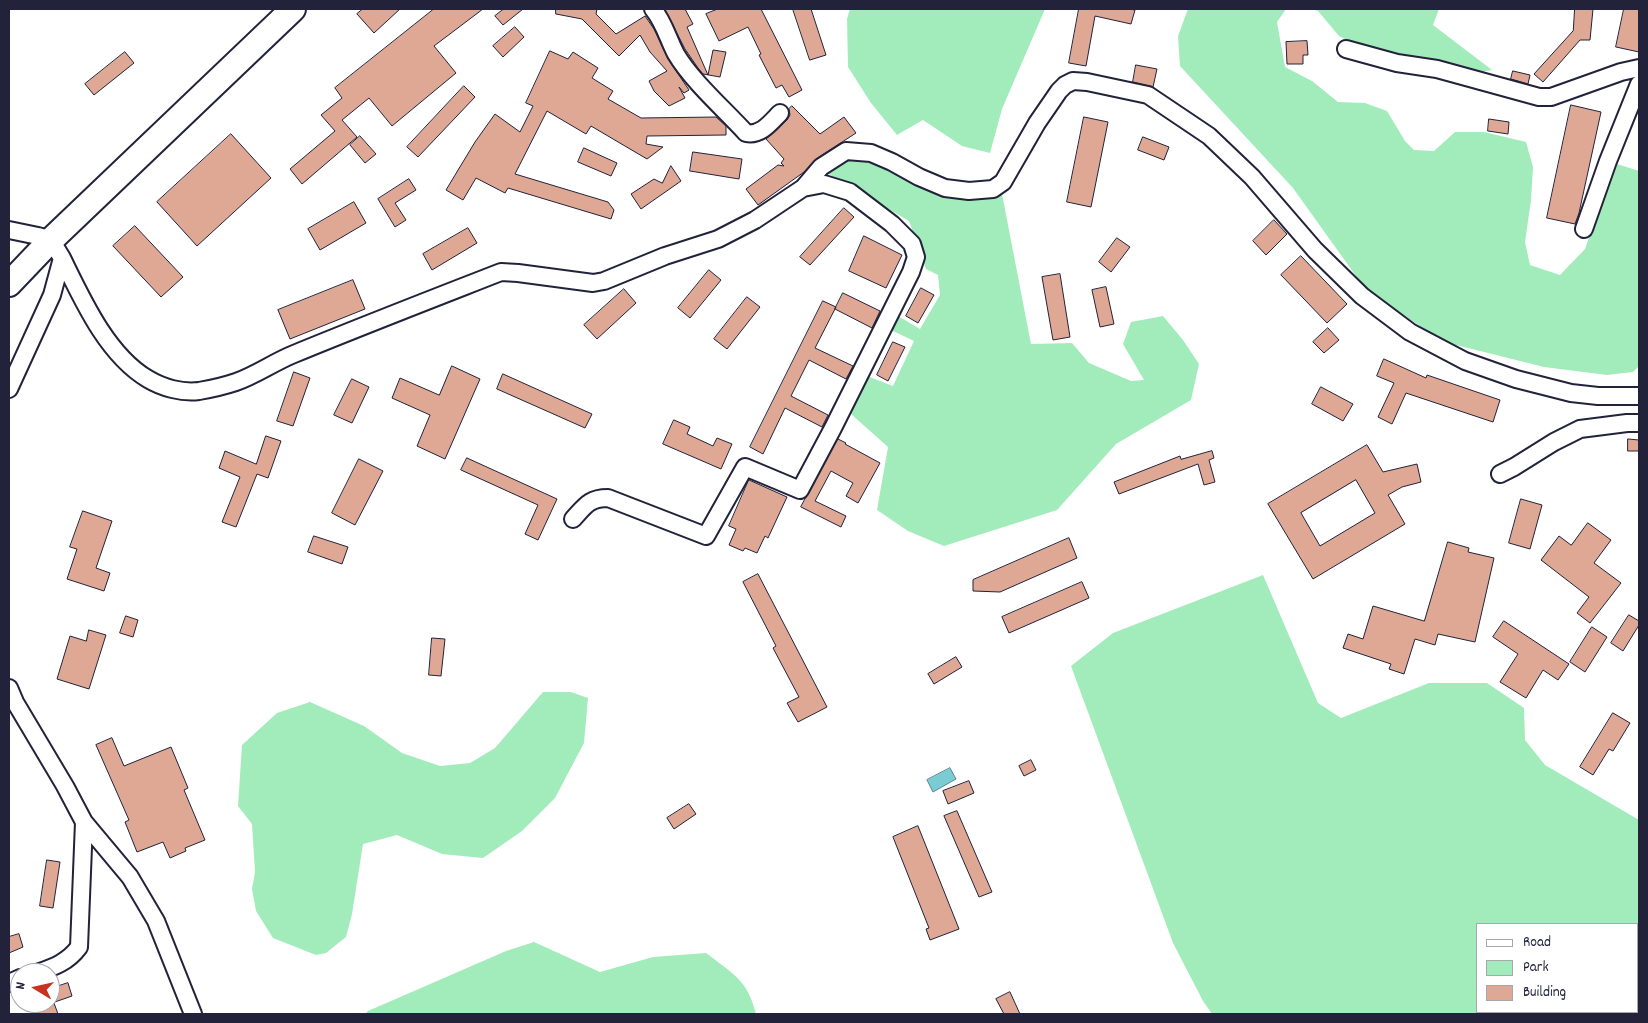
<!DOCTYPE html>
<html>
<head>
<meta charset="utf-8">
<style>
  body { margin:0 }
  #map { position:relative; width:1648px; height:1023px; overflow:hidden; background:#fff; font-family:Dekko,sans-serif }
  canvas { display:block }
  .frame { position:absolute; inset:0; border:10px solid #22223b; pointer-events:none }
  .legend { position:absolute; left:1476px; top:923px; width:162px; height:90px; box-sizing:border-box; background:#fff; border:1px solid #a7a7b1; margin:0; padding:6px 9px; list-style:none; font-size:15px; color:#22223b }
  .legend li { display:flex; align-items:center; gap:10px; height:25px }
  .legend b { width:25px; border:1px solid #a7a7b1 }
  .north { position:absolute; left:10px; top:963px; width:50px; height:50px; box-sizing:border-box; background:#fff; border:1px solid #a7a7b1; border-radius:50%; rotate:279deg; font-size:14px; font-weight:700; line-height:20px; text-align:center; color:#22223b }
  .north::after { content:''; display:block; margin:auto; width:18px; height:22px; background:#c8321e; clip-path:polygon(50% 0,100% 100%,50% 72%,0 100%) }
</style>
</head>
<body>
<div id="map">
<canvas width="1648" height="1023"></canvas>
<div class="frame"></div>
<ul class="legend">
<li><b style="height:6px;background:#fff"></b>Road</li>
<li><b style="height:14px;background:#a2ecbb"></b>Park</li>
<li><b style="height:14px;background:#dea894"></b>Building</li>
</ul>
<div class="north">N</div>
</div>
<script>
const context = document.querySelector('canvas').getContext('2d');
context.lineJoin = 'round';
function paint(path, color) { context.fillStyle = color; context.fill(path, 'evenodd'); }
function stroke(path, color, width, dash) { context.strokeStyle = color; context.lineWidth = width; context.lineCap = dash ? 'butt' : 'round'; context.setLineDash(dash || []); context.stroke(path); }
const green = new Path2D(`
  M850 9H1045L1002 109 990 153 962 146 923 120 897 135 871 103 848 67 847 19Z
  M1188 9H1286L1277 22 1285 67 1312 81 1338 102 1365 103 1387 111 1405 141 1414 150 1434 151 1455 132H1484L1526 142 1533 167 1531 200 1525 242 1530 265 1560 275 1585 249 1614 163 1639 171V366L1633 372 1607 375 1544 367 1444 342 1366 290 1293 188 1180 66 1178 36Z
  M1311 9H1439L1433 25 1492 70 1474 73 1369 51 1339 36 1318 11Z
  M843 160H867L889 166 914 180 953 197 1002 194 1031 344 1072 343 1089 363 1131 381 1144 380 1123 344 1131 322 1163 316 1183 340 1199 364 1191 400 1116 444 1057 510 944 546 908 531 877 510 888 447 851 414 867 376 893 386 914 341 891 330 898 316 920 329 940 295 938 275 926 269 909 221 827 173Z
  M1263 575 1318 703 1341 718 1429 683H1487L1524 708 1525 740 1545 765 1639 820V957L1637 959V924H1477V1012H1622V1014H1212L1203 1001 1173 943 1071 666 1113 633Z
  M543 692H571L588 698 584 743 555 798 522 831 483 858 442 854 397 835 363 844 352 914 346 937 326 953 316 955 273 938 256 911 252 889 255 872 252 824 238 806 242 745 277 713 310 702 364 726 402 753 440 766 470 763 495 748Z
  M534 942 600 972 653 957 706 953C732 973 748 980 756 1014H365L368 1011 506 951Z`);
const water = new Path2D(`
  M950 768 956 779 933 792 927 780Z`);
const building = new Path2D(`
  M363 9H400L374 33 357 14Z
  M434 9H483L434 46 456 73 392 126 369 98 342 120 357 137 302 184 290 169 335 131 321 115 342 98 335 88Z
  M504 9H523L503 25 495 16Z
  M556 9H597L596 14 616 34 645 16 654 29 668 59 689 90 684 93 679 87 685 98 669 106 654 91 649 81 667 71 650 52 640 35 619 56 582 19 556 14Z
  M665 9H685L693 24 687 27 708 75 713 50 726 52 720 77 703 74 698 68 685 49Z
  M718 9H761L802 90 789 97 782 85 776 88 759 55 761 54 748 27 719 41 706 14Z
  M793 9H811L826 55 810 60Z
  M1079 9H1129L1135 10 1131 24 1095 16 1086 66 1069 63Z
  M1575 9H1593L1590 40H1580L1543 82 1534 74 1573 31Z
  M1624 9H1639V52L1616 47Z
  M515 27 524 37 503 57 493 46Z
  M1307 41 1308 55H1303V64H1287L1286 42Z
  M550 51 568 59 573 52 598 68 592 78 613 91 608 99 641 118 716 117 726 126V135L647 136 646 144 663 147 647 159 591 126 586 134 547 111 515 174 608 202 614 210 611 219 508 188 505 193 476 178 463 200 446 190 475 142 495 114 520 132 533 106 526 103Z
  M125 52 134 63 94 95 85 84Z
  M1136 65 1157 69 1153 87 1133 82Z
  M1513 71 1530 75 1528 84 1511 79Z
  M464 86 475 97 418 157 407 147Z
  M1571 105 1601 112 1579 213 1575 224 1547 218Z
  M792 106 820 134 844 117 856 133 816 159 804 172 758 205 746 189 778 165 784 166 781 163 784 159 766 139 787 120 790 115 789 109Z
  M1084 117 1108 122 1091 207 1067 202Z
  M1489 119 1509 122 1508 134 1488 131Z
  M231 134 271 178 197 246 157 202Z
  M360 136 376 154 365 163 350 145Z
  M1143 137 1169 147 1164 160 1138 150Z
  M584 148 617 163 611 176 578 162Z
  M693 152 742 159 739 179 690 171Z
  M671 166 681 181 641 209 631 194 654 179 662 183Z
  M409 179 416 190 395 203 406 220 395 227 378 199Z
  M354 202 366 223 320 250 308 229Z
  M844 208 854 217 810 265 800 257Z
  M1274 220 1287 234 1266 255 1253 241Z
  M135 226 183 277 161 297 113 246Z
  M468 228 477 243 432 270 423 254Z
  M864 236 902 255 886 288 849 271Z
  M1117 238 1130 247 1111 272 1099 262Z
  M1301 256 1347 304 1327 323 1281 275Z
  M709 270 721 280 690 318 678 308Z
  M1060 274 1070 337 1053 340 1042 277Z
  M353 280 365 309 290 339 278 310Z
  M1106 287 1114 324 1100 327 1092 290Z
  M921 288 934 295 918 323 906 316Z
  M624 289 636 303 597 339 584 325Z
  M843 293 880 311 872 328 835 309Z
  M747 297 760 307 727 349 714 339Z
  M823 301 836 307 815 348 853 366 846 379 809 360 791 396 828 415 822 427 785 408 763 454 750 447Z
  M1328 328 1339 340 1324 353 1313 342Z
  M893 342 905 347 888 381 877 375Z
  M1384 359 1426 378 1427 375 1500 400 1493 422 1406 393 1392 424 1378 417 1394 383 1377 376Z
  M452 366 480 379 445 459 417 446 430 415 392 398 400 378 439 395Z
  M294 372 310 378 293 426 277 421Z
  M503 374 592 414 585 428 497 389Z
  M352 379 369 387 352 423 334 415Z
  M1321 387 1353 404 1343 421 1312 404Z
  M674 420 690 427 687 434 713 446 717 438 732 444 721 469 663 444Z
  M266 436 281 441 268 478 257 474 236 527 222 522 240 477 219 468 225 451 256 464Z
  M838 439 846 443 845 444 880 463 858 503 846 496 853 483 831 471 815 501 846 516 841 527 801 507Z
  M1628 439 1639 440V451H1628Z
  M1367 445 1383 472 1417 464 1421 482 1402 487 1388 495 1405 524 1313 579 1268 504ZM1356 480 1375 513 1320 546 1301 513Z
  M1212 451 1214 458 1209 460 1215 482 1204 485 1198 464 1119 494 1114 482 1180 456 1181 459Z
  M467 458 557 499 538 540 525 534 538 505 461 470Z
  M359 459 383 471 355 525 332 513Z
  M749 480 787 497 768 538 765 536 757 553 745 548 743 551 729 545 736 529 729 526Z
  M1521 499 1542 505 1530 549 1509 543Z
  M83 511 112 521 96 568 110 573 104 591 67 579 77 549 70 547Z
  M1588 523 1611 540 1594 563 1621 583 1590 623 1577 613 1589 597 1541 560 1559 536 1571 545Z
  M314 536 348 547 342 564 308 552Z
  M1069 538 1077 558 1000 592 973 591V580Z
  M1448 542 1469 548 1468 552 1494 558 1475 642 1438 634 1435 645 1415 639 1404 674 1389 669 1391 664 1343 648 1348 634 1363 639 1373 606 1424 621Z
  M758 574 827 707 798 722 787 703 799 697 773 648 776 646 743 582Z
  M1082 582 1089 598 1009 633 1002 617Z
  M1629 615 1639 621V625L1623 651 1611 643Z
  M126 616 138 620 133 637 120 633Z
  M1504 621 1569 664 1558 680 1543 670 1526 698 1500 682 1518 654 1493 637Z
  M1592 627 1607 637 1585 672 1570 662Z
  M89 630 106 635 89 689 57 679 70 636 86 641Z
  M432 638 445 639 441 676 429 675Z
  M956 657 962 667 934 684 928 674Z
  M1613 713 1630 723 1613 751 1609 749 1593 775 1580 767Z
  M112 738 124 766 171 747 188 788 184 790 205 840 185 848 186 851 170 858 163 842 137 852 125 822 129 820 96 745Z
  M1031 760 1036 770 1024 776 1019 766Z
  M969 781 974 793 948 804 943 791Z
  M689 804 696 814 674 829 667 818Z
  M957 811 992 892 979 897 944 816Z
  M918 826 959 929 930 940 926 929 929 928 893 837Z
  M47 860 60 862 53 908 40 906Z
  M19 934 23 947 9 953V937Z
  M68 983 72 996 52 1003H54L58 1014H39L35 1003H50V989Z
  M1010 992 1020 1014H1004L996 999Z`);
const street = new Path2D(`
  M653 9C664 22 668 39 676 54 692 81 724 109 746 133 761 136 771 122 780 113
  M1346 49 1397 63 1437 69 1539 97H1551L1621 72 1639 68
  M804 187 821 167 846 151 871 153 892 162 919 177 945 188 969 191 993 189 1003 182 1037 123 1059 91 1065 85 1073 81 1087 82 1148 95 1209 136 1252 177 1315 250 1362 296 1410 332 1465 361 1516 379 1571 393 1598 396H1639
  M1584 229 1608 161 1639 84
  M9 230 38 236 51 240 62 258 52 295 9 389
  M62 258C82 299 107 355 148 379 163 388 182 393 199 391 211 389 224 386 236 382 256 375 274 362 294 354 362 326 432 299 501 272L518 273 593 283 604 281 665 256 718 239 755 220 803 188 824 184 850 192 892 224 912 244 916 257 911 272 833 428 800 490 745 467 706 536 608 498C589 498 585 506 573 519
  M1500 474 1514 467 1554 442 1580 429 1627 423H1639
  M9 688 15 702 65 786 84 822 130 877 156 921 193 1014
  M37 973C54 967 68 962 79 947L84 822
  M9 983 20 978`);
const secondary = new Path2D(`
  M9 284 51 240 293 9`);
paint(green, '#a2ecbb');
paint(water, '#7bcbd5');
stroke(water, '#578797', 1);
paint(building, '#dea894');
stroke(building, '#22223b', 1);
stroke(street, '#22223b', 20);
stroke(secondary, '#22223b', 28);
stroke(street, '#fff', 16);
stroke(secondary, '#fff', 24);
</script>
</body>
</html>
